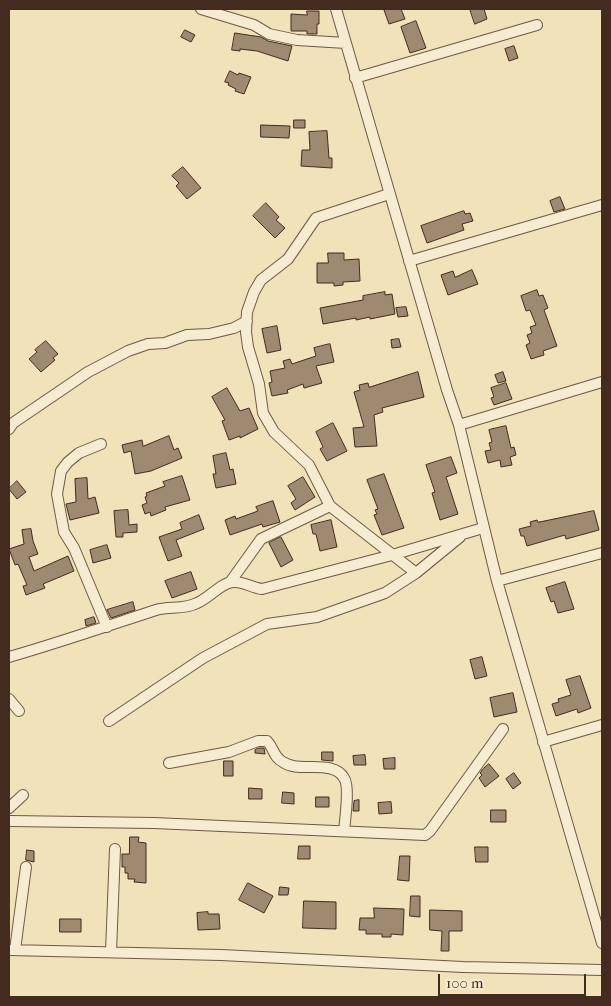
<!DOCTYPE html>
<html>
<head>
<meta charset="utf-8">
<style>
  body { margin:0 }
  #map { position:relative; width:611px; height:1006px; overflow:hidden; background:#f0e2b9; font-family:"IM FELL French Canon",serif }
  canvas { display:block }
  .frame { position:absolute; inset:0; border:10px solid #432b20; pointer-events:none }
  .scale { position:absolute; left:438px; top:974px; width:148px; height:22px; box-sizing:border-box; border:2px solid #432b20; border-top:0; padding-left:6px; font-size:15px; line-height:18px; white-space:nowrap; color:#432b20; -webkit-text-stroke:4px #f5ecd2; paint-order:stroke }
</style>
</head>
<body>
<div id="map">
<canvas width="611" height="1006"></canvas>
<div class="frame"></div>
<div class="scale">100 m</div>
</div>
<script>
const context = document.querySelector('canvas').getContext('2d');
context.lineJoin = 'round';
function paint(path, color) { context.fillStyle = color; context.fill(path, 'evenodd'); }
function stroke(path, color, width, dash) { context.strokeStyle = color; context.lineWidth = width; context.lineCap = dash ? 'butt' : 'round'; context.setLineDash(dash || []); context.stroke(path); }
const building = new Path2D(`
  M390 9H401L405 19 389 24 384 10Z
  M470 9H484L487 19 475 24Z
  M307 11H319V24H317V34H307V31H291V14L307 15Z
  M416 21 426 48 410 53 401 27Z
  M185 30 195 35 191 42 181 37Z
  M235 33 261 37 268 41 292 46 288 61 257 51 240 49V51L232 50Z
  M514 46 518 58 509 61 505 49Z
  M230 71 238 75 239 73 251 77 244 94 235 91 236 89 228 85 229 83 225 82Z
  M294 120H305V128H294Z
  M261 125 290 126 289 138 261 137Z
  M327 131 329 158H332V168L301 166 302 150H310L309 132Z
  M183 167 201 188 187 199 176 186 179 183 172 176Z
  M560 197 565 209 554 212 550 201Z
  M266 203 279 217 276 220 285 228 275 238 253 216Z
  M464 211 465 214 470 213 473 221 462 224 464 230 427 243 421 226Z
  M328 253H344V260L359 259 360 281 343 282V285L334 286V283H317V263H328Z
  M472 270 478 284 448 295 441 275 453 271 455 277Z
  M537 290 539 296 543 295 548 308 544 310 557 346 543 351 544 355 531 359 526 345 530 343 527 335 532 333 530 327 536 325 530 310 526 311 521 296Z
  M385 292V295L392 294 395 314 370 319V317L356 320V318L323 324 320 308 363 300V296Z
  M406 307 408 316 398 317 396 308Z
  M277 326 281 350 267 353 262 329Z
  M399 339 401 347 392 348 391 340Z
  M46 341 58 354 53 358 55 360 41 372 29 359 37 352 35 350Z
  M330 344 334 362 316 366 322 383 304 388 303 384 287 390 288 393 272 396 269 383 272 382 270 371 285 368 283 361 290 359 292 364 316 356 314 348Z
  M418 372 424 397 382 408 383 412 374 415 377 446 355 447 353 428 364 427 354 392 360 390 359 385 368 383 369 387Z
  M503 372 506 381 498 383 495 375Z
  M506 383 512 399 494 405 491 398 494 397 491 388Z
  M227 388 240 411 249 408 258 429 240 438V436L229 440 222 421 225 420 212 397Z
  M333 423 347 451 327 461 320 449 323 447 316 432Z
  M506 426 511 448 514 447 516 455 510 457 512 465 501 467 500 460 488 463 485 451 491 450 489 443 492 442 489 430Z
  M169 436 174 450 178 448 182 458 151 471 135 474 131 451 124 453 122 445 142 440 143 446Z
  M226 453 230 470 233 469 236 484 216 488 213 474H216L213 456Z
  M451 457 457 473 446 477 458 514 440 520 432 493 435 492 426 465Z
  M384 474 404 528 382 535 374 515 377 514 375 510 378 509 367 480Z
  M182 476 190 500 165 507 166 510 151 516 150 512 145 514 142 505 147 503 145 497 147 496 146 493 165 486 163 482Z
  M303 477 315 497 295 510 291 503 296 499 288 486Z
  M87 478 88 499 95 497 99 513 70 520 66 504 76 502 75 479Z
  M17 481 26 492 17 499 9 489Z
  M273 501 280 522 263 527 262 524 230 535 225 520 235 516 236 519 258 511 256 507Z
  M128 510 129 525 137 524V532L123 533V537H116L114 511Z
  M594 511 599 530 566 539 565 535 527 546 524 536H521L519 529 531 526 530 522 537 520 538 522Z
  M199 515 204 529 176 540 182 556 168 561 159 537 182 529 180 523Z
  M331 520 337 547 320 551 316 534H313L311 525Z
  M31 529 33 541 38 554 29 557 34 571 68 556 74 571 43 584 45 588 26 595 23 586 27 585 18 564 15 565 9 549 24 544 22 530Z
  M281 537 293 560 281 567 269 543Z
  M107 545 111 558 93 563 90 550Z
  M191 572 197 589 172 598 165 581Z
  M565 582 574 609 558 613 554 601 551 602 546 588Z
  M133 602 135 610 111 618 107 610Z
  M94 617 96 623 86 626 85 620Z
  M482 657 487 676 475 679 470 660Z
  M580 676 591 708 578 713 577 709 556 716 552 704 559 702 558 699 571 695 566 680Z
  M513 693 517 712 494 717 490 698Z
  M259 748H264L265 754 255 753V750Z
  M322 752H333V761L322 760Z
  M365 755 366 765H354L353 756Z
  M395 758V769H384L383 759Z
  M224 761H233V776H224Z
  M489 764 499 776 485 787 479 778 482 775 480 773 483 769Z
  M514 773 521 783 513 789 506 779Z
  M249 788 262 789V799H249Z
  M283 792 294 793V804L282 803Z
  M316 797H329V807H316Z
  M359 800V811H353L354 801Z
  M391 802 392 813 379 814 378 803Z
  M491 810H506V822H491Z
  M130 837H139L138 842 146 843V883L134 882 135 879H128V873H125V867H122V854H129Z
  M299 846H310V859H298Z
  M475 847H488V862H476Z
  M27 850 34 851V862L26 860Z
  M400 856H410L409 881 398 880Z
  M248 883 273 896 264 913 239 900Z
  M280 887 289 888 288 895H279Z
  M411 896H420V917L410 916Z
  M304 901 336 902V929L303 928Z
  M374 908 404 909 403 935 391 934V937H382V934H366V930H359L360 918H374Z
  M430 910 462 911V931H449V951H441L442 931 430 930Z
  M208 912V914H219L220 929 198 930 197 913Z
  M60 919H81V932H60Z`);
const minor = new Path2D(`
  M201 9 254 25 269 34 297 40 346 43
  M336 9 447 390 459 425 497 581 602 943
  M355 78 537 25
  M389 194 316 218 288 259 261 280 254 292 247 312 246 332 248 347 259 384 263 413 274 432 309 465 330 506 416 573
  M409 261 602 205
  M459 425 602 382
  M9 429 13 423 88 372 128 351 148 344 165 343 187 335 209 334 234 328 247 321
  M101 444 79 453 68 462 61 471 57 494 64 532 74 548 107 627
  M231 581 261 539 330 506
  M497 581 602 553
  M9 657C58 643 107 626 156 610 169 606 184 610 197 603 208 599 222 582 233 582 243 581 252 588 262 589L392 555 483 528
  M9 699 19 711
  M109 721 203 658 267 624 317 617 385 593 416 573 460 537
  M543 742 602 725
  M169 763 229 752 258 741H267C274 748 273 757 283 762 292 768 302 767 313 767 323 767 338 767 344 778 350 786 345 820 344 831
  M9 808 23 795
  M9 821 154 823 425 835 430 831 503 729
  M9 950 221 955 463 967 602 970
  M15 950 26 867
  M111 952 115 849`);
paint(building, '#9d8a70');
stroke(building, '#432b20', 1);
stroke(minor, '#6e5946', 12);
stroke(minor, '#f5ecd2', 10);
</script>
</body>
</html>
